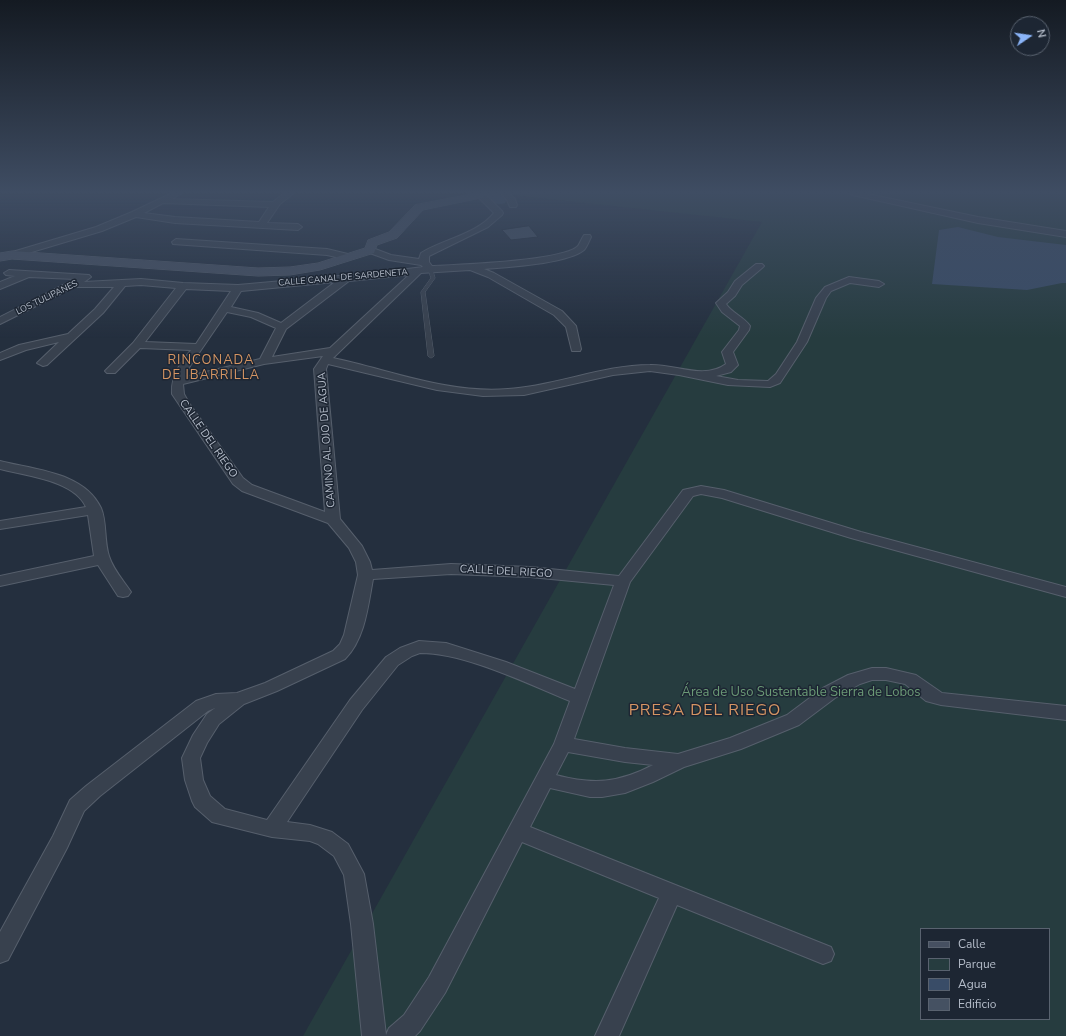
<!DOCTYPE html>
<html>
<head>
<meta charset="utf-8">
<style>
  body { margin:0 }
  #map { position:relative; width:1066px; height:1036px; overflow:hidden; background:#242f3e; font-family:"Nunito Sans",sans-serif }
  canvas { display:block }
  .legend { position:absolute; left:920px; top:928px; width:130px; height:92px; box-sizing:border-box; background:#1d2633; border:1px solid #59626f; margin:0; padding:5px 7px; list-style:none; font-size:12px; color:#b4bcc9 }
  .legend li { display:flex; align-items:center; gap:8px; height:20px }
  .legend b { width:20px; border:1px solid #59626f }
  .north { position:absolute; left:1010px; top:16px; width:40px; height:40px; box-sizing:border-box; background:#1d2633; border:1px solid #59626f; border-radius:50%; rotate:77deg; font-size:11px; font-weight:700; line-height:16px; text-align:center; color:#b4bcc9 }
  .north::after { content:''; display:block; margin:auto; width:14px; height:18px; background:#8ab4f8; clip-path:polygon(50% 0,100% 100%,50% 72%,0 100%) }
</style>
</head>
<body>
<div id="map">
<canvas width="1066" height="1036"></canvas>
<ul class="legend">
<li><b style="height:5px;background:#465061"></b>Calle</li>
<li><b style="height:11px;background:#263c3f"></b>Parque</li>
<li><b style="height:11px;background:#394c67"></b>Agua</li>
<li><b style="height:11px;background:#455162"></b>Edificio</li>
</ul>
<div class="north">N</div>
</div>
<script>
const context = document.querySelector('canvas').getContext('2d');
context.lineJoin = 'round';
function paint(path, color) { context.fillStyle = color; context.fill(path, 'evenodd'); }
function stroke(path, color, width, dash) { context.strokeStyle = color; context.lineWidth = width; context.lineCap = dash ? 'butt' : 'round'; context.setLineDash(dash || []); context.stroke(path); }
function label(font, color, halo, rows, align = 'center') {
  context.font = font + ' "Nunito Sans",sans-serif'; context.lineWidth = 3; context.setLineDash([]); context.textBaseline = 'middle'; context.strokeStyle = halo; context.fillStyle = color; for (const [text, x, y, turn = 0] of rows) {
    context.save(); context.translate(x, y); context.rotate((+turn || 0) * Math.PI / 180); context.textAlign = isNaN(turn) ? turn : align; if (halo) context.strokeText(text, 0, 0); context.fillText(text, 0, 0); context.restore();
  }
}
const green = new Path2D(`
  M492 193H1066V1036H303L762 222ZM921 929H1049V1019H921Z`);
const water = new Path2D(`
  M958 227 998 237 1066 245V283H1062L1027 290 932 284 939 230Z`);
const river = new Path2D(`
  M481 193H499L507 200 505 203C495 206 487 201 481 193Z`);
const building = new Path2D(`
  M529 226 538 237 511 240 502 230Z`);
const lane = new Path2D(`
  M428 268H432L435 278 425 292 434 356 431 358 428 356 421 292 431 278 428 269Z`);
const street = new Path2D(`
  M172 193H182L172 199 273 202 284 193H294L280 204 267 223 298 224 302 227 298 230 175 223 136 217 102 231 15 257 12 258 7 255 9 253 96 227 132 212ZM163 203 269 207 259 222 175 217 144 213Z
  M478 193H484L502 211 503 213 502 215 488 227 429 256V262L432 266C456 265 564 261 578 246 580 243 582 238 584 235H590L591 237C589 241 587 247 584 250 567 264 506 267 484 269L494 273 562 311 576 326 581 349 580 351H572L566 327 554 315 488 277 470 270 421 273 333 358C390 370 448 394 508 389 556 386 602 365 650 365 675 364 704 380 726 364L722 352 739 330 740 326 722 312 716 303 728 292 735 281 756 264H762L764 266 762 268 742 285 735 296 726 304C732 313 744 317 750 326L749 330 733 352 738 365 731 372 716 376 738 380 768 381 776 374 797 342 816 298 825 287 849 277 879 281 884 284 879 287 850 283 831 291 826 298 807 342 780 383 770 387 728 385 679 375 650 371 613 375 524 395 483 396 437 390 328 364 326 369 340 519 362 546 370 562 372 570 451 564 530 567 619 576 683 490 701 486 724 490 861 532 1066 587V597L851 538 722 498 701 494 693 496 630 582 574 739 625 748 678 754 730 738 787 715 823 688 848 675 872 668H886L916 675 942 693 1066 706V720L941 705 926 701 905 684 886 680H872L860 684 835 698 799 725 741 749 684 767 653 782 625 793 602 797H590L550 788 530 827 831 947 834 954 831 961 823 964 677 905 619 1036H595L659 898 522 842 445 993 420 1031 415 1036H362L351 924 344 875 334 856 318 844 310 841 272 837 212 822 195 807 192 801 185 780 182 758 193 735 207 714 215 708 208 711 100 796 84 811 67 848 8 960 0 963V932L53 836 70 800 86 786 196 701 216 694 237 693 265 683 333 651 340 644 344 635 358 575 356 562 349 548 328 523 242 491 233 484 172 394C171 375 180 364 191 350L140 348 115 373H107L105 371 133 343 176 288 141 285 125 286 103 313 47 365 43 366 37 363 59 342 26 350 0 360V353L19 345 68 334 95 309 114 287H74L0 324V317L75 279 29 277 0 289V282L15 276 6 275 4 273 9 270 89 275 91 277 84 282 141 279 183 283 238 285 384 272 423 267 421 265 389 260 367 252 365 250 370 247 391 255 419 259 421 253C444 239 477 234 494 213L478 197ZM409 275 330 348 272 357 286 329 349 281ZM335 282 281 323 258 313 231 307 241 291ZM186 289 231 291 196 344 145 342ZM227 312 251 317 276 328 260 359 185 377 190 366ZM323 356 314 369 325 512 252 485 243 478 189 403 184 394 183 384 264 364ZM451 574 530 577 614 585 575 689 506 662 446 643 419 641 400 648 386 657 350 700 267 820 225 809 210 796 203 780 200 758 207 743 219 724 244 704 277 691 345 659C365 639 368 606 373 579ZM420 653C466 653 528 684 570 701L554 744 429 977 404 1015 389 1028 386 1035 373 924 364 874 348 844 332 832 310 825 287 822 362 710 398 665 412 656ZM568 752 625 762 653 765C619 783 593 785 556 775Z
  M501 193H509L515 199 517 205 516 207H510L507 200Z
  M849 193H863L978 217 1066 231V237L978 223 853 195Z
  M176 239 327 249 352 255 354 257 349 260 327 255 173 244 172 242Z
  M0 461C35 470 84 472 101 508 107 522 104 541 109 556 113 569 123 580 131 592L128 596 123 597 118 596 98 565 0 586V576L94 556 88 515 0 529V521L86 507C74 480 26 476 0 469Z`);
const secondary = new Path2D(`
  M476 193H485L486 195 481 198 423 210 397 238 377 245 374 253 320 270 290 275 258 276 12 259 0 261V253L12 251 258 268 290 267 318 263 365 248 368 240 389 232 415 205Z`);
const farStreetnames = [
  ["CALLE CANAL DE SARDENETA",343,278,-5],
  ["LOS TULIPANES",47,298,-26]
];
const streetNames = [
  ["CALLE DEL RIEGO",208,439,55],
  ["CAMINO AL OJO DE AGUA",327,440,-94],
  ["CALLE DEL RIEGO",506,572,3]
];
const quarterNames = [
  ["RINCONADA",211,361],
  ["DE IBARRILLA",211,376]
];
const nearParknames = [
  ["Área de Uso Sustentable Sierra de Lobos",801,693]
];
const nearQuarternames = [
  ["PRESA DEL RIEGO",705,711]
];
paint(green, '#263c3f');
paint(water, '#394c67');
paint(river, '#394c67');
paint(building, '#455162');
stroke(building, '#1f2835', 1);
stroke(lane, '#565f6c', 1);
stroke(street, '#565f6c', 2);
stroke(secondary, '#565f6c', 1);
paint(lane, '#38414e');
paint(street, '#38414e');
paint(secondary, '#465061');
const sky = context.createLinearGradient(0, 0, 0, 338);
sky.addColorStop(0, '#141a22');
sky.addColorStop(0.57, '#3f4d63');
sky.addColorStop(1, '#3f4d6300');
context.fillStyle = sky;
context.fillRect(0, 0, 1066, 338);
label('9px', '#b4bcc9', '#1d2633', farStreetnames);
label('11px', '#b4bcc9', '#1d2633', streetNames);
context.letterSpacing = '1px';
label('13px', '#d59563', '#1d2633', quarterNames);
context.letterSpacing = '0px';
label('13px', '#6b9a76', '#1d2633', nearParknames);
context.letterSpacing = '1px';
label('16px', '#d59563', '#1d2633', nearQuarternames);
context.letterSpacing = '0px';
</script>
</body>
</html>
